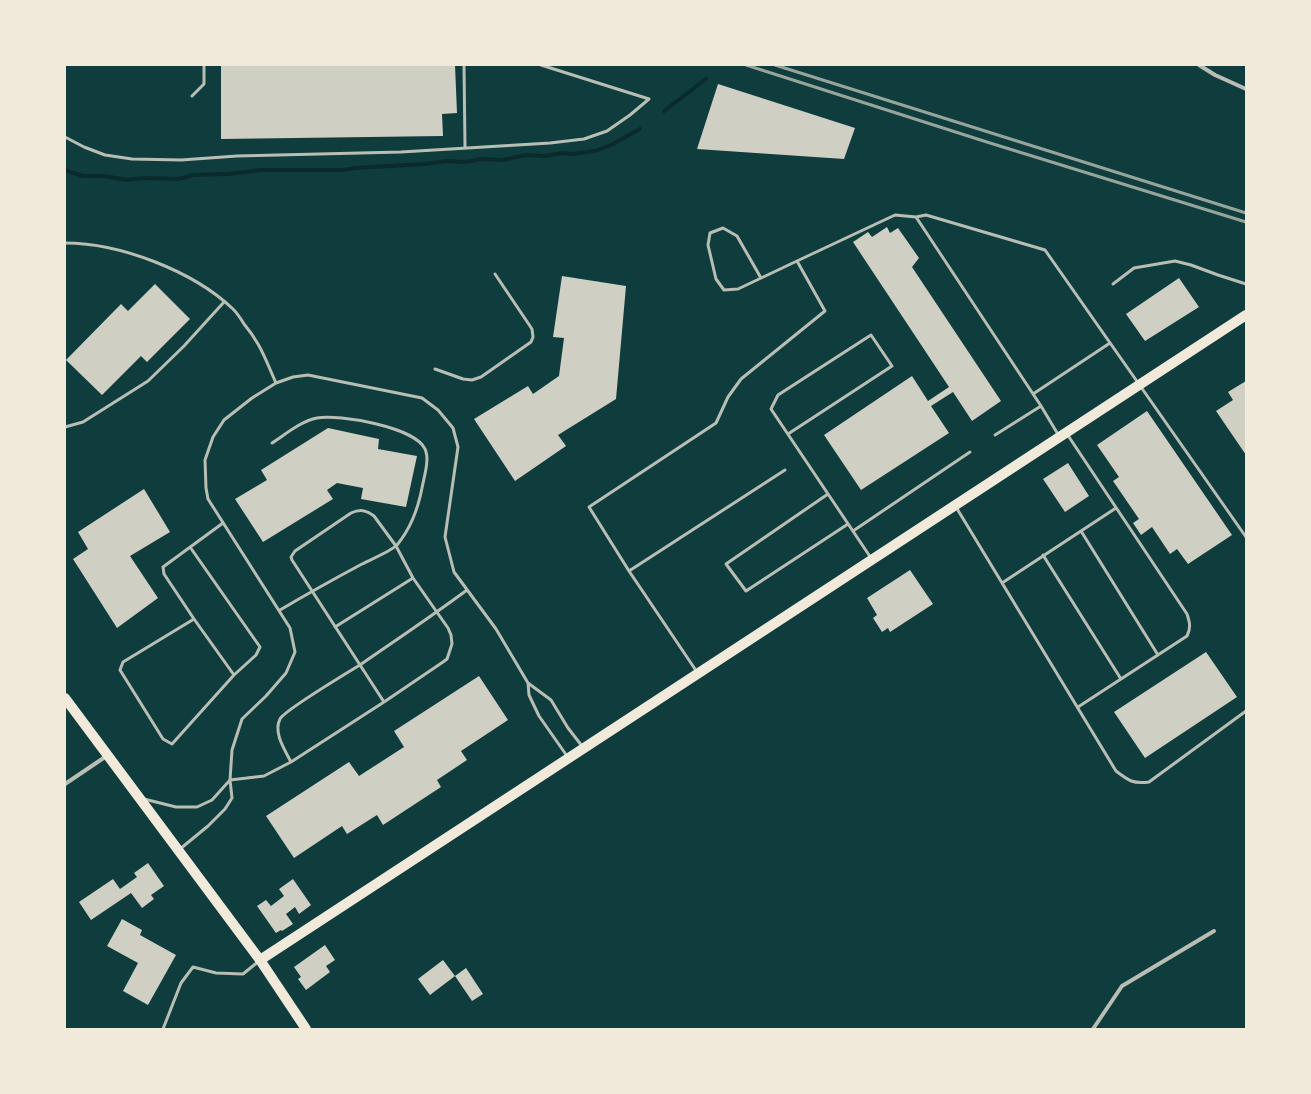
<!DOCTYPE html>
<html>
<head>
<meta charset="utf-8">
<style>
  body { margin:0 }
  #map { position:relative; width:1311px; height:1094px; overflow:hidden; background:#0f3d3e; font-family:"Space Grotesk",sans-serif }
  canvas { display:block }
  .frame { position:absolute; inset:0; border:66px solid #f1e9da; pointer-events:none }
</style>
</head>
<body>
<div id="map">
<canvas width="1311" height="1094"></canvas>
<div class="frame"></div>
</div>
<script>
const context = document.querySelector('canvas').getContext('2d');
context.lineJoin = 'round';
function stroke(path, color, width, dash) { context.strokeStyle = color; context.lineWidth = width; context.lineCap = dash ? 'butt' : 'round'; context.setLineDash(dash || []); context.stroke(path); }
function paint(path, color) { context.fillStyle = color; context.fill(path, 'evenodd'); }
const stream = new Path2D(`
  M664 111 706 79
  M65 170 83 176H104L127 180 146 178 179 179 193 175 228 174 262 170H344L355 168 425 164 448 161 465 162 482 159 502 160 526 155 545 156 563 153 571 154 595 151 611 145 640 129`);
const building = new Path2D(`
  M221 65H455L457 113 442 114 443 136 221 139Z
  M718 84 855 128 844 159 697 149Z
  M887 227 890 233 898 228 919 258 912 267 1001 401 972 421 953 392 931 406 949 433 861 490 824 435 912 376 928 401 949 387 853 242 868 232 872 237Z
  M562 276 626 286 616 399 558 435 566 446 515 481 474 419 528 386 533 394 559 376 564 338 553 337Z
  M1179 278 1199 307 1145 341 1126 314Z
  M155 284 190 319 147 362 141 356 102 395 66 360 121 304 128 311Z
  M1246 381V455L1216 411 1233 400 1228 392Z
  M1147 411 1232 535 1188 564 1177 549 1170 554 1152 527 1141 535 1133 523 1139 519 1113 481 1119 477 1097 445Z
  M328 428 379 439 378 449 417 456 406 507 361 499 363 488 337 483 327 490 333 499 263 542 235 499 267 480 261 470Z
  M1068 463 1089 496 1065 512 1043 479Z
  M144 489 170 532 130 556 158 598 117 628 73 559 88 549 78 532Z
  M910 570 933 604 890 632 888 628 882 632 873 618 877 615 867 598Z
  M1206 652 1237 697 1145 758 1114 712Z
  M479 676 508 720 461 751 467 760 437 780 441 787 383 825 377 815 347 834 342 826 294 858 266 816 349 762 359 776 404 747 394 731Z
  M148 863 164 886 151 895 154 899 142 908 131 893 91 920 79 902 113 879 120 889 137 877 134 873Z
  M293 879 311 905 299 914 295 907 286 914 293 924 282 931 281 930 276 933 257 906 266 900 271 906 284 896 279 889Z
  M122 919 142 930 140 935 176 955 148 1005 123 991 138 963 107 946Z
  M325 945 335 960 326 966 330 972 306 990 298 979 301 977 294 967Z
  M443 960 455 976 430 995 418 979Z
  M466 968 483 994 472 1001 455 976Z`);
const service = new Path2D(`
  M464 65 465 147
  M192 96 204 84V65
  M65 137 84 147 105 155 132 159 181 160 237 156 401 152 550 143 584 139 607 131 630 115 649 99 541 65
  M916 217 1041 406
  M65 243C120 243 193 271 233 309 237 313 241 319 244 324 249 330 254 337 258 344 265 356 270 370 276 383
  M761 278 737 236 723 228 710 233 708 245 716 279 724 290 738 289 797 261
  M1113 284 1134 268 1175 261 1191 265 1218 275 1246 284
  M435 369 463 379 472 380 481 377 531 342 533 337 532 329 495 274
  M1033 394 1110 343
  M65 427 83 422 148 381 184 346 224 302
  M788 434 892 366 871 335 778 395 771 409 871 558
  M1067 434 1187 614C1190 623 1191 628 1187 636L1078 707
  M995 435 1041 406 1059 436
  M272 443C286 434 301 421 317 418 339 414 415 427 425 449 430 459 424 477 422 488 418 509 411 528 397 545 391 551 370 560 362 564 334 579 307 594 280 610
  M828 494 726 564 746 591 848 524
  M956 507 1116 771C1129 781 1133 784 1149 782L1246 711
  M853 531 970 452
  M1081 531 1158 655
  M190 547 260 647 256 655 234 675 172 744 163 739 120 670 123 662 194 619 164 574 163 567 223 523
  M1043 555 1121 679
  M629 571 589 507 716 423 728 397 741 379 825 311 797 261 895 215 916 217 926 215 1045 250 1246 537
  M1002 583 1116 508
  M194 619 234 675
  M335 627 413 578
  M697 672 629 571 785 470
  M528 683 529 695 539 716 567 756
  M291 762C285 750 273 733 280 719 285 710 347 673 360 665 396 640 432 616 467 590
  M144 799 176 807H197L212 800 230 780 264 776 291 762 384 702 443 662 447 659 452 644 451 635 448 628 413 578 396 546 374 516C366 510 360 509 351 513L295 551 291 557 292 560 384 702
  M180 849 208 826 225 809 232 798 230 780 232 750 242 719 266 696 286 673 295 652 290 628 208 499 206 488 205 460 213 437 224 420 252 398 276 383 293 377 308 375 422 398 438 410 453 428 458 447 445 537 454 572 496 629 528 683 551 700 568 728 582 746
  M163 1029 181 983 193 967 216 973 243 974 259 961`);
const minor = new Path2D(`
  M1199 65 1215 75 1246 89
  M65 784 108 755
  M1093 1029 1122 986 1214 931`);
const primary = new Path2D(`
  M65 698 260 960 306 1029
  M260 960 1246 315`);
const rail = new Path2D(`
  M746 65 990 143 1246 222
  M775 65 1246 213`);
stroke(stream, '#0a2a2b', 4);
paint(building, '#cfcfc3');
stroke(service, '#b8beb3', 3);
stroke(minor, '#b8beb3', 4);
stroke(primary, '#f1e9da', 10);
stroke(rail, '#97a49c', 3);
</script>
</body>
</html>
